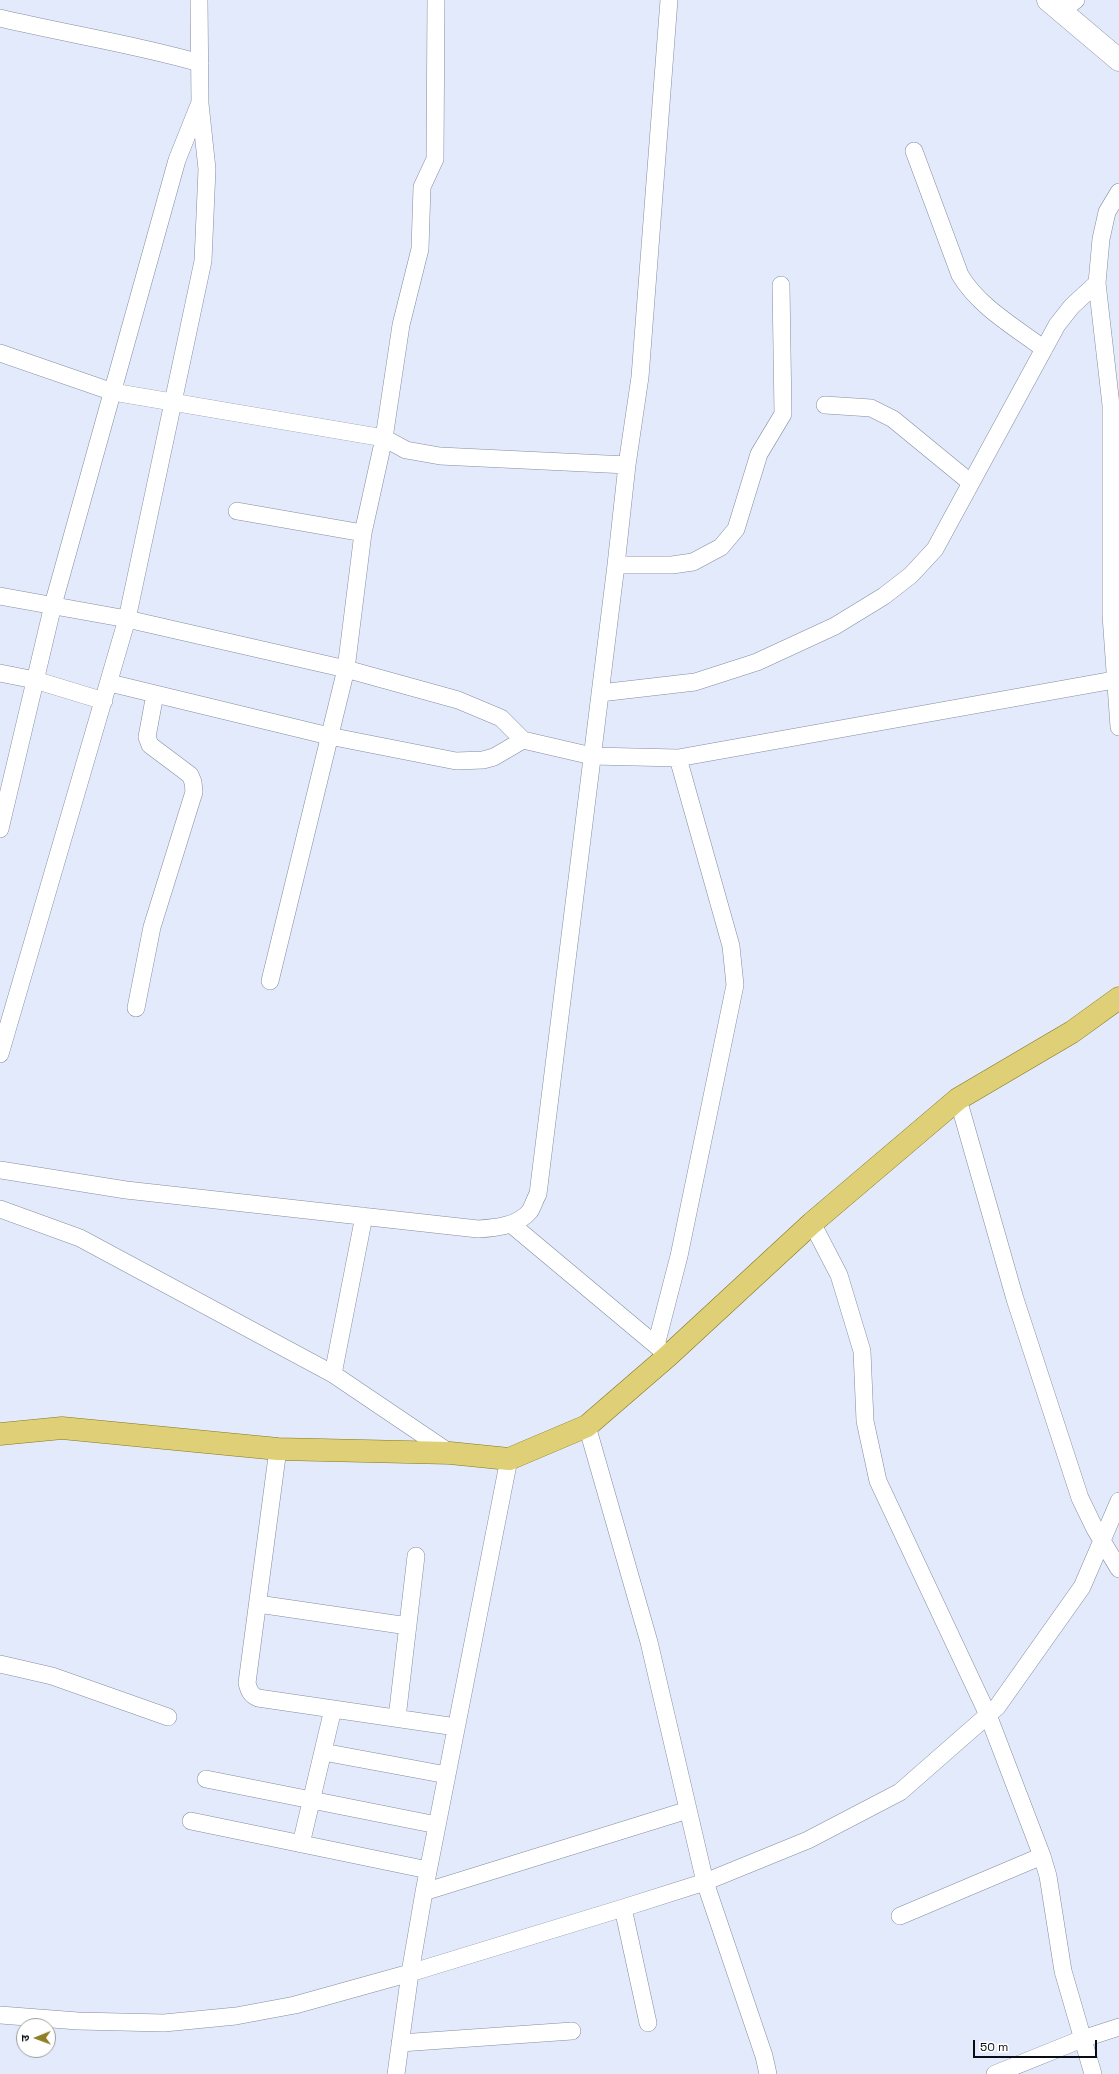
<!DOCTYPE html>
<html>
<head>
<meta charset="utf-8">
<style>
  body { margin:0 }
  #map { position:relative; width:1119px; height:2074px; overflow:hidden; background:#e2eafb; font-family:"Space Grotesk","Noto Sans Devanagari",sans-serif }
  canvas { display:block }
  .north { position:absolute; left:16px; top:2018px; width:40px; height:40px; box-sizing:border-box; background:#fff; border:1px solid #9d9ea1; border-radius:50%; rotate:269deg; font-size:11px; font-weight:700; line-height:16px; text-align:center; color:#090c13 }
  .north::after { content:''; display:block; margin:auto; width:14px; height:18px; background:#8f7f26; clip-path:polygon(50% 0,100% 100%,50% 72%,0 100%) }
  .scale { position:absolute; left:973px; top:2040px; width:124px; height:18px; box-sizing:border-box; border:2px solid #090c13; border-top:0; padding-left:5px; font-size:12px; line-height:14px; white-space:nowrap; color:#090c13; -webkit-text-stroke:3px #fff; paint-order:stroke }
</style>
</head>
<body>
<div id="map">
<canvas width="1119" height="2074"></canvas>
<div class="north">उ</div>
<div class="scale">50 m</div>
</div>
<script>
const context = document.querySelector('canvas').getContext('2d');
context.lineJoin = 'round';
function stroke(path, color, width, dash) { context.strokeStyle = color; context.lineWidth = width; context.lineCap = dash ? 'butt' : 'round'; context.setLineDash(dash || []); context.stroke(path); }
const street = new Path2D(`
  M1061 11 1076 0
  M0 18C67 34 134 44 200 63
  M914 151 960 275C979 307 1015 327 1044 349
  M1119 192 1107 212 1101 239 1097 283 1111 405V615L1119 727
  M0 353 113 392 384 438 406 450 440 456 627 465
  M825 405 871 408 893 419 971 483
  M237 511 363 533
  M616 565H672L693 562 721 547 736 529 759 454 783 414 781 285
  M0 596 127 619 346 669 458 700 501 718 523 740
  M0 673 35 680 104 701
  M110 683 329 736 456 761 483 760 494 757 523 740 592 756 678 758 1119 679
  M600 693 695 682 757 662 835 626 884 596 911 575 935 549 1057 325 1072 306 1097 283
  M0 829 53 605 177 160 199 105
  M270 981 346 669 363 533 384 438 401 325 420 249 422 187 435 159 436 0
  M136 1008 152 927 194 792 193 782 190 775 150 745 147 737 155 694
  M0 1054 127 619 203 261 207 169 200 104 199 0
  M958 1099 1015 1299 1080 1498 1095 1529 1119 1569
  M0 1170 126 1190 478 1229C495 1228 518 1226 530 1211 533 1206 535 1199 538 1194L616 565 627 465 640 377 669 0
  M0 1209 80 1238 333 1374 450 1453
  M812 1223 839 1275 862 1351 865 1421 878 1481 988 1715 1042 1856 1048 1876 1063 1971 1093 2074
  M511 1224 664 1352
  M656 1345 679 1256 735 985 731 946 678 758
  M333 1374 364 1216
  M587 1426 649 1642 705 1882 764 2056 768 2074
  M278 1449 247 1683C249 1691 251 1695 258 1698L456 1727
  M258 1604 408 1626
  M0 1664 52 1676 168 1717
  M397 1718 416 1556
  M323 1752 447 1775
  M206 1779 437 1825
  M191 1821 428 1870
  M301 1844 333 1709
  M424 1892 688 1810
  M623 1908 648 2023
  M900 1916 1042 1856
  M0 2015 78 2021 164 2023 236 2016 295 2005 410 1973 623 1908 705 1882 808 1840 900 1792 997 1707 1082 1587 1119 1501
  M400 2043 572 2031
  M396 2074 410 1973 424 1892 509 1459
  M995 2074 1082 2039 1119 2027`);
const secondary = new Path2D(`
  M1048 0 1119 60`);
const primary = new Path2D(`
  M0 1434 62 1428 278 1449 450 1453 509 1459 587 1426 668 1356 812 1223 958 1099 1072 1032 1119 998`);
stroke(street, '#848da0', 18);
stroke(secondary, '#848da0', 23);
stroke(primary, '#86771a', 23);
stroke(street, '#fff', 17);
stroke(secondary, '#fff', 22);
stroke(primary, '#dfd077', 22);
</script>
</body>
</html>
